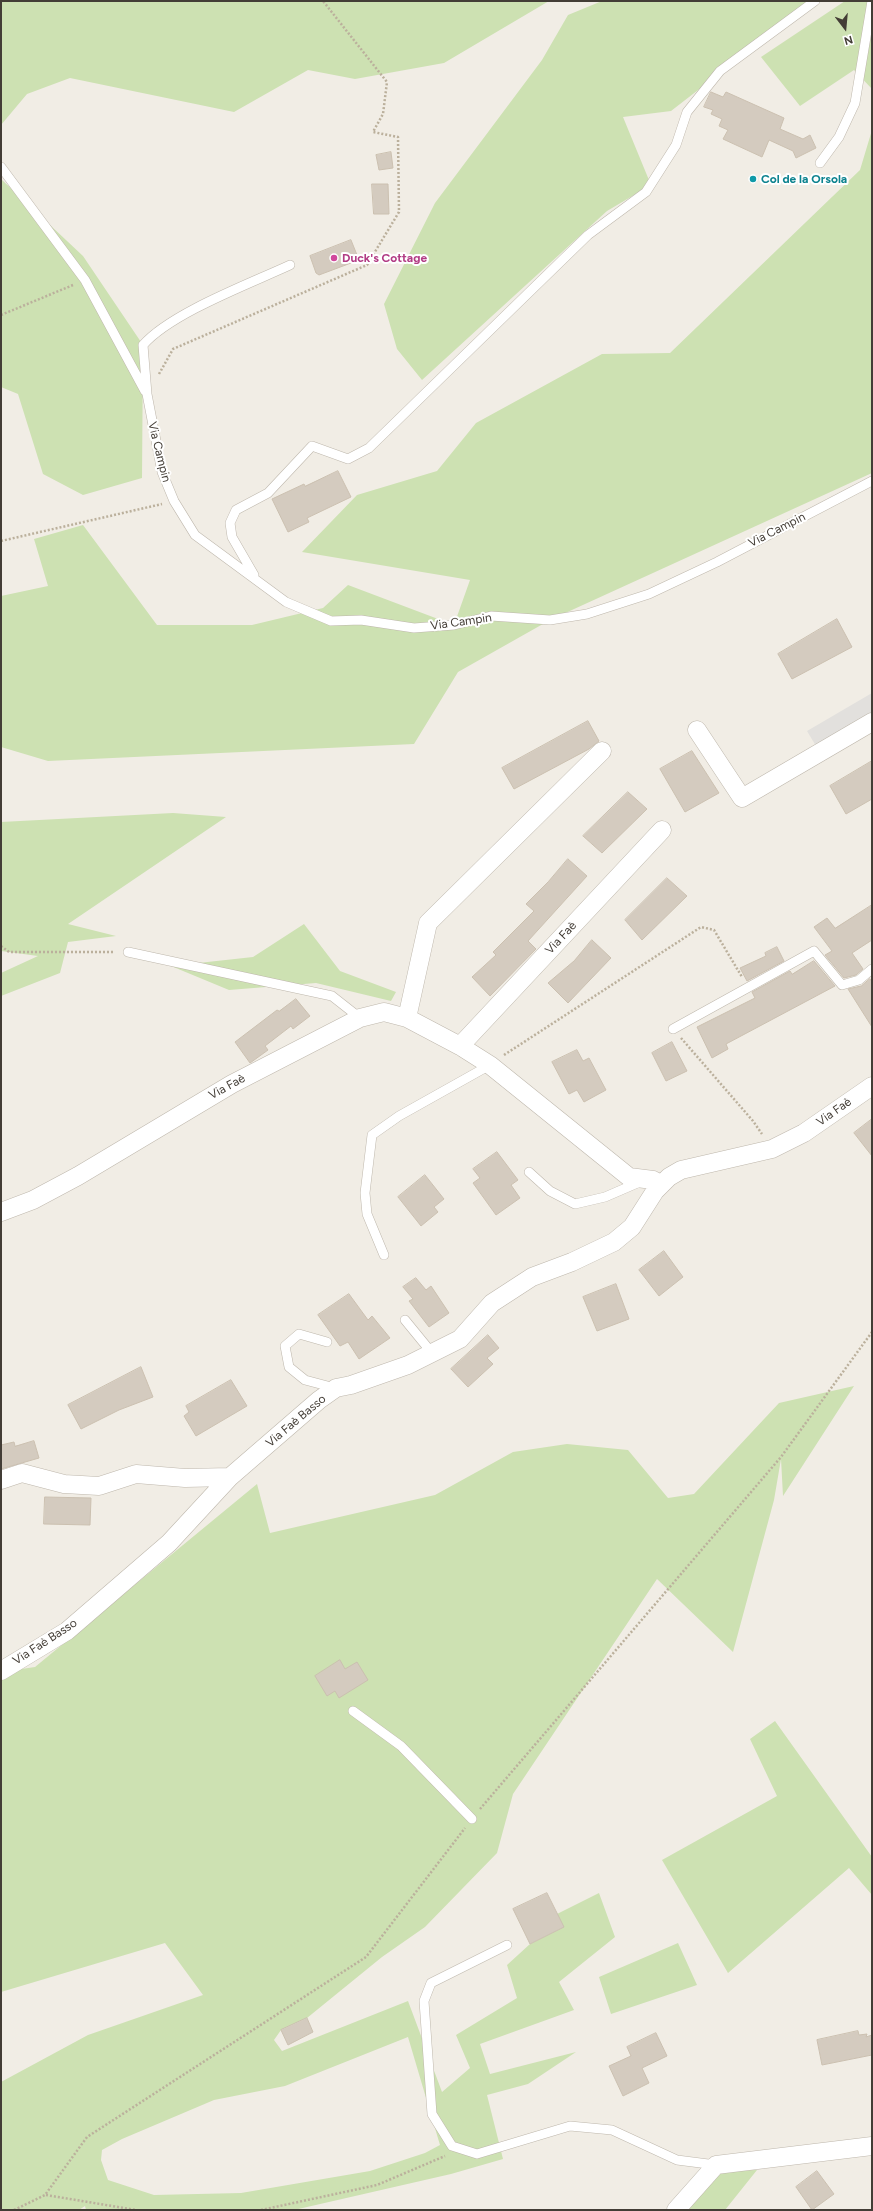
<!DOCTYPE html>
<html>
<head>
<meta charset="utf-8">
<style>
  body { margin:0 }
  #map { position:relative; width:873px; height:2211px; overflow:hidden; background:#f1ede5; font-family:Figtree,sans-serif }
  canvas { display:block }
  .frame { position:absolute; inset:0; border:2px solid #433d36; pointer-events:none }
  .north { position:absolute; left:825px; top:8px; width:40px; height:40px; -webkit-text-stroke:3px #fff; paint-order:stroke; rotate:164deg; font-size:11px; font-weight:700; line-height:16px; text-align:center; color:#433d36 }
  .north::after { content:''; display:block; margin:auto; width:14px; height:18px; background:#433d36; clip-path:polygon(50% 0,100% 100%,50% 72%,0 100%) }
</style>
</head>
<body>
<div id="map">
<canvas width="873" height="2211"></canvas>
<div class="frame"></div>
<div class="north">N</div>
</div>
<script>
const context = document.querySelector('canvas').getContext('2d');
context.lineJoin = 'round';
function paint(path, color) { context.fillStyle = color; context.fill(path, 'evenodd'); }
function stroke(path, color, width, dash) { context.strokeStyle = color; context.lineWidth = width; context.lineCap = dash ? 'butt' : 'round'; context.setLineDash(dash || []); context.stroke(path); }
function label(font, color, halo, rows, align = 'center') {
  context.font = font + ' Figtree,sans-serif'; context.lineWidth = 4; context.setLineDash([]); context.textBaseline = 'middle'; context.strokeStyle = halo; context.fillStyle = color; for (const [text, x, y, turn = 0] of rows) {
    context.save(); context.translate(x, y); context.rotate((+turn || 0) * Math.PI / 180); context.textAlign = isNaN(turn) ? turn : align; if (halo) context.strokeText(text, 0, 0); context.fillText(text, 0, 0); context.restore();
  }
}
const green = new Path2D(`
  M1 1H549L444 63 355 79 308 70 234 112 70 78 27 94 1 125Z
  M602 1H813L671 111 623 117 651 185 607 211 422 380 397 349 384 304 435 203 542 60 568 15Z
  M845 1H872V89L854 70 800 106 761 57Z
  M872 130V473L550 620 458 672 414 744 48 761 1 747V596L48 586 34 539 83 525 157 625H252L323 608 348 585 454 625 470 580 302 552 357 495 437 471 476 423 602 354 670 353 860 170Z
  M1 179 83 256 143 345 142 478 83 495 43 474 18 394 1 387Z
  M173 813 226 817 68 924 116 936 68 942 60 973 1 996V973L38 956 1 951V822Z
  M304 924 340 971 396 992 391 1001 316 983 229 990 171 966 253 957Z
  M854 1386 783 1496 781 1459 774 1500 733 1652 657 1579 513 1794 497 1853 425 1927 382 1957 307 2018 281 2030 274 2040 282 2051 408 2001 442 2092 470 2068 456 2035 517 1998 507 1965 530 1944 563 1927 557 1914 599 1893 615 1937 559 1982 574 2010 480 2044 490 2074 576 2052 528 2084 487 2095 503 2159 451 2174 294 2210H86L85 2206 79 2210H1V2082L88 2035 203 1995 165 1943 1 1992V1672L35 1667 257 1484 270 1533 435 1495 513 1452 567 1444 628 1450 668 1498 694 1494 779 1403ZM408 2037 440 2145 425 2153 370 2171 241 2193 154 2195 108 2180 101 2160 102 2150 122 2139 214 2100 285 2086Z
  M775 1721 872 1857V1895L849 1868 728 1973 662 1860 777 1796 750 1739Z
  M678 1943 697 1985 611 2014 599 1977Z
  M757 2170 725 2210H676L710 2171Z`);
const parking = new Path2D(`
  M872 693V714L816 746 807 731Z`);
const building = new Path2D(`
  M711 92 723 97 726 92 784 118 780 129 803 139 810 135 816 148 796 158 793 151 769 140 762 157 723 139 728 130 719 126 722 119 711 114 713 110 704 107Z
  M391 152 393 168 379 170 376 155Z
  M372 184H388L389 214H374Z
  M351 240 359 260 319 275 316 273 310 256Z
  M338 471 351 497 307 518 309 522 288 532 272 499 304 484 305 486Z
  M837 619 852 647 792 679 778 654Z
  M588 721 599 741 589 749 514 789 502 768Z
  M692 751 719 793 685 812 660 769Z
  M872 761V799L846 814 830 786Z
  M628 792 647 809 602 853 583 836Z
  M568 859 587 876 528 941 536 949 490 996 472 977 496 955 493 952 534 911 526 904 548 882Z
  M667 878 687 896 642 940 625 920Z
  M872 905V940L852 953 863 969 856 975 844 978 825 955 832 951 814 927 827 918 835 928Z
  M592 940 611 958 568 1003 548 983 574 961Z
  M777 947 784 961 747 981 740 968 766 956 765 953Z
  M814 961 835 986 726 1044 728 1049 712 1058 697 1027 755 998 752 992 790 971 792 974Z
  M870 979 872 982V1027L848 989 861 986Z
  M296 999 310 1016 293 1029 291 1026 265 1046 268 1050 250 1063 235 1042 277 1010 279 1011Z
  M672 1042 687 1071 666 1081 652 1053Z
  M577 1050 583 1061 589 1058 606 1090 584 1102 577 1090 569 1094 552 1062Z
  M872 1119V1156L854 1133Z
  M497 1152 518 1180 511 1185 520 1198 496 1215 473 1183 480 1178 473 1169Z
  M425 1175 444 1199 434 1207 438 1212 421 1226 398 1197Z
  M664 1251 683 1277 659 1296 639 1270Z
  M416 1278 426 1290 431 1286 449 1313 429 1327 409 1301 413 1299 403 1287Z
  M616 1284 629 1319 597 1331 583 1297Z
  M349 1294 368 1320 372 1316 390 1338 359 1359 348 1342 340 1346 318 1315Z
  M488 1335 499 1348 487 1358 493 1364 468 1387 451 1369Z
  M141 1367 153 1397 119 1410 81 1429 68 1405Z
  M231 1380 247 1406 196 1436 184 1416 189 1412 186 1406Z
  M34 1441 39 1458 1 1469V1445L14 1442 15 1446Z
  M45 1497 91 1498 90 1525 44 1524Z
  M340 1660 345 1669 357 1662 368 1680 339 1698 335 1691 327 1696 315 1676Z
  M547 1893 564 1927 530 1944 513 1909Z
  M307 2018 313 2032 288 2045 281 2030Z
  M858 2031 859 2035 867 2034 866 2037 872 2035V2055L822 2065 817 2040Z
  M656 2033 667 2056 642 2068 649 2083 623 2096 609 2066 631 2056 627 2047Z
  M817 2171 834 2194 812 2210 796 2187Z`);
const path = new Path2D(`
  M1 315 73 285
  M159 374 173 349 367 265 399 212 398 137 373 132 383 114 387 82 323 1
  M1 541 162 504
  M1 946 9 952H115
  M681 1038 753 1121 762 1134
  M504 1055 701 927 714 930 742 977
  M480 1809 781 1457 872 1332
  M46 2195 136 2210
  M14 2210 45 2195 87 2137 366 1957 465 1828
  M261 2210 377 2185 445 2156`);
const service = new Path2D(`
  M820 163 839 137 855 103 872 1
  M1 167 85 280 145 391
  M290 265C249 284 171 313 143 345L147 394 162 472 174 501 195 535 286 602 331 621 361 620 414 628 454 625 491 616 550 620 587 614 649 594 717 562 872 481
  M254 575 232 537 230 523 236 510 268 493 312 446 348 459 369 448 588 235 646 192 676 145 687 112 720 71 815 1
  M128 952 332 996 360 1018
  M673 1029 814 951 842 985 859 980 872 969
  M529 1172 550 1191 575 1204 605 1197 642 1181
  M384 1255 367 1214 365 1193 372 1135 399 1116 490 1065
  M405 1320 432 1353
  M327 1342 299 1334 285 1346 289 1367 305 1380 335 1388
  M353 1711 401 1746 472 1819
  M507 1945 431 1983 424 2001 432 2114 452 2146 477 2154 570 2126 612 2130 677 2160 716 2165`);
const minor = new Path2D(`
  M697 730 742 798 872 722
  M407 1018 428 923 602 751
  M460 1046 662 830
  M1 1212 33 1200 78 1176 232 1084 360 1018 384 1012 407 1018 460 1046 490 1065 629 1177 653 1180 661 1184
  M1 1480 22 1473 64 1484 99 1486 136 1474 185 1478 230 1477
  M1 1671 67 1631 169 1543 230 1477 319 1400 336 1388 351 1385 408 1365 460 1339 492 1303 532 1277 572 1262 614 1242 632 1227 655 1191 669 1177 681 1170 772 1149 804 1133 872 1086
  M676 2210 716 2165 872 2146`);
const markers = [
  [753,179,4,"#0f9aa8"],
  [334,258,4,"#d1479c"]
];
const cultureNames = [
  ["Col de la Orsola",761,179]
];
const hotelNames = [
  ["Duck's Cottage",342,258]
];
const streetNames = [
  ["Via Campin",159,452,76],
  ["Via Campin",777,530,-27],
  ["Via Campin",461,622,-8],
  ["Via Faè",561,938,-47],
  ["Via Faè",227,1087,-29],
  ["Via Faè",834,1112,-35],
  ["Via Faè Basso",296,1421,-40],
  ["Via Faè Basso",45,1642,-33]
];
paint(green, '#cde1b2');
paint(parking, '#e2e0dd');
paint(building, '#d4cbbf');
stroke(building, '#cbc0b0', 1);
stroke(service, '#beb7ac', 10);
stroke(minor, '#beb7ac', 19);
stroke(path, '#bbb09c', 2.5, [2, 2]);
stroke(service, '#fff', 9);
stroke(minor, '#fff', 18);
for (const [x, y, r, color] of markers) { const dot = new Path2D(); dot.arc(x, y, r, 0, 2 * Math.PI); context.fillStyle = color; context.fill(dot); stroke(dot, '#fff', 1.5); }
label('bold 12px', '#0d838f', '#fff', cultureNames, 'left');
label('bold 12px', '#b23c85', '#fff', hotelNames, 'left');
label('12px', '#433d36', '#fff', streetNames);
</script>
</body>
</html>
